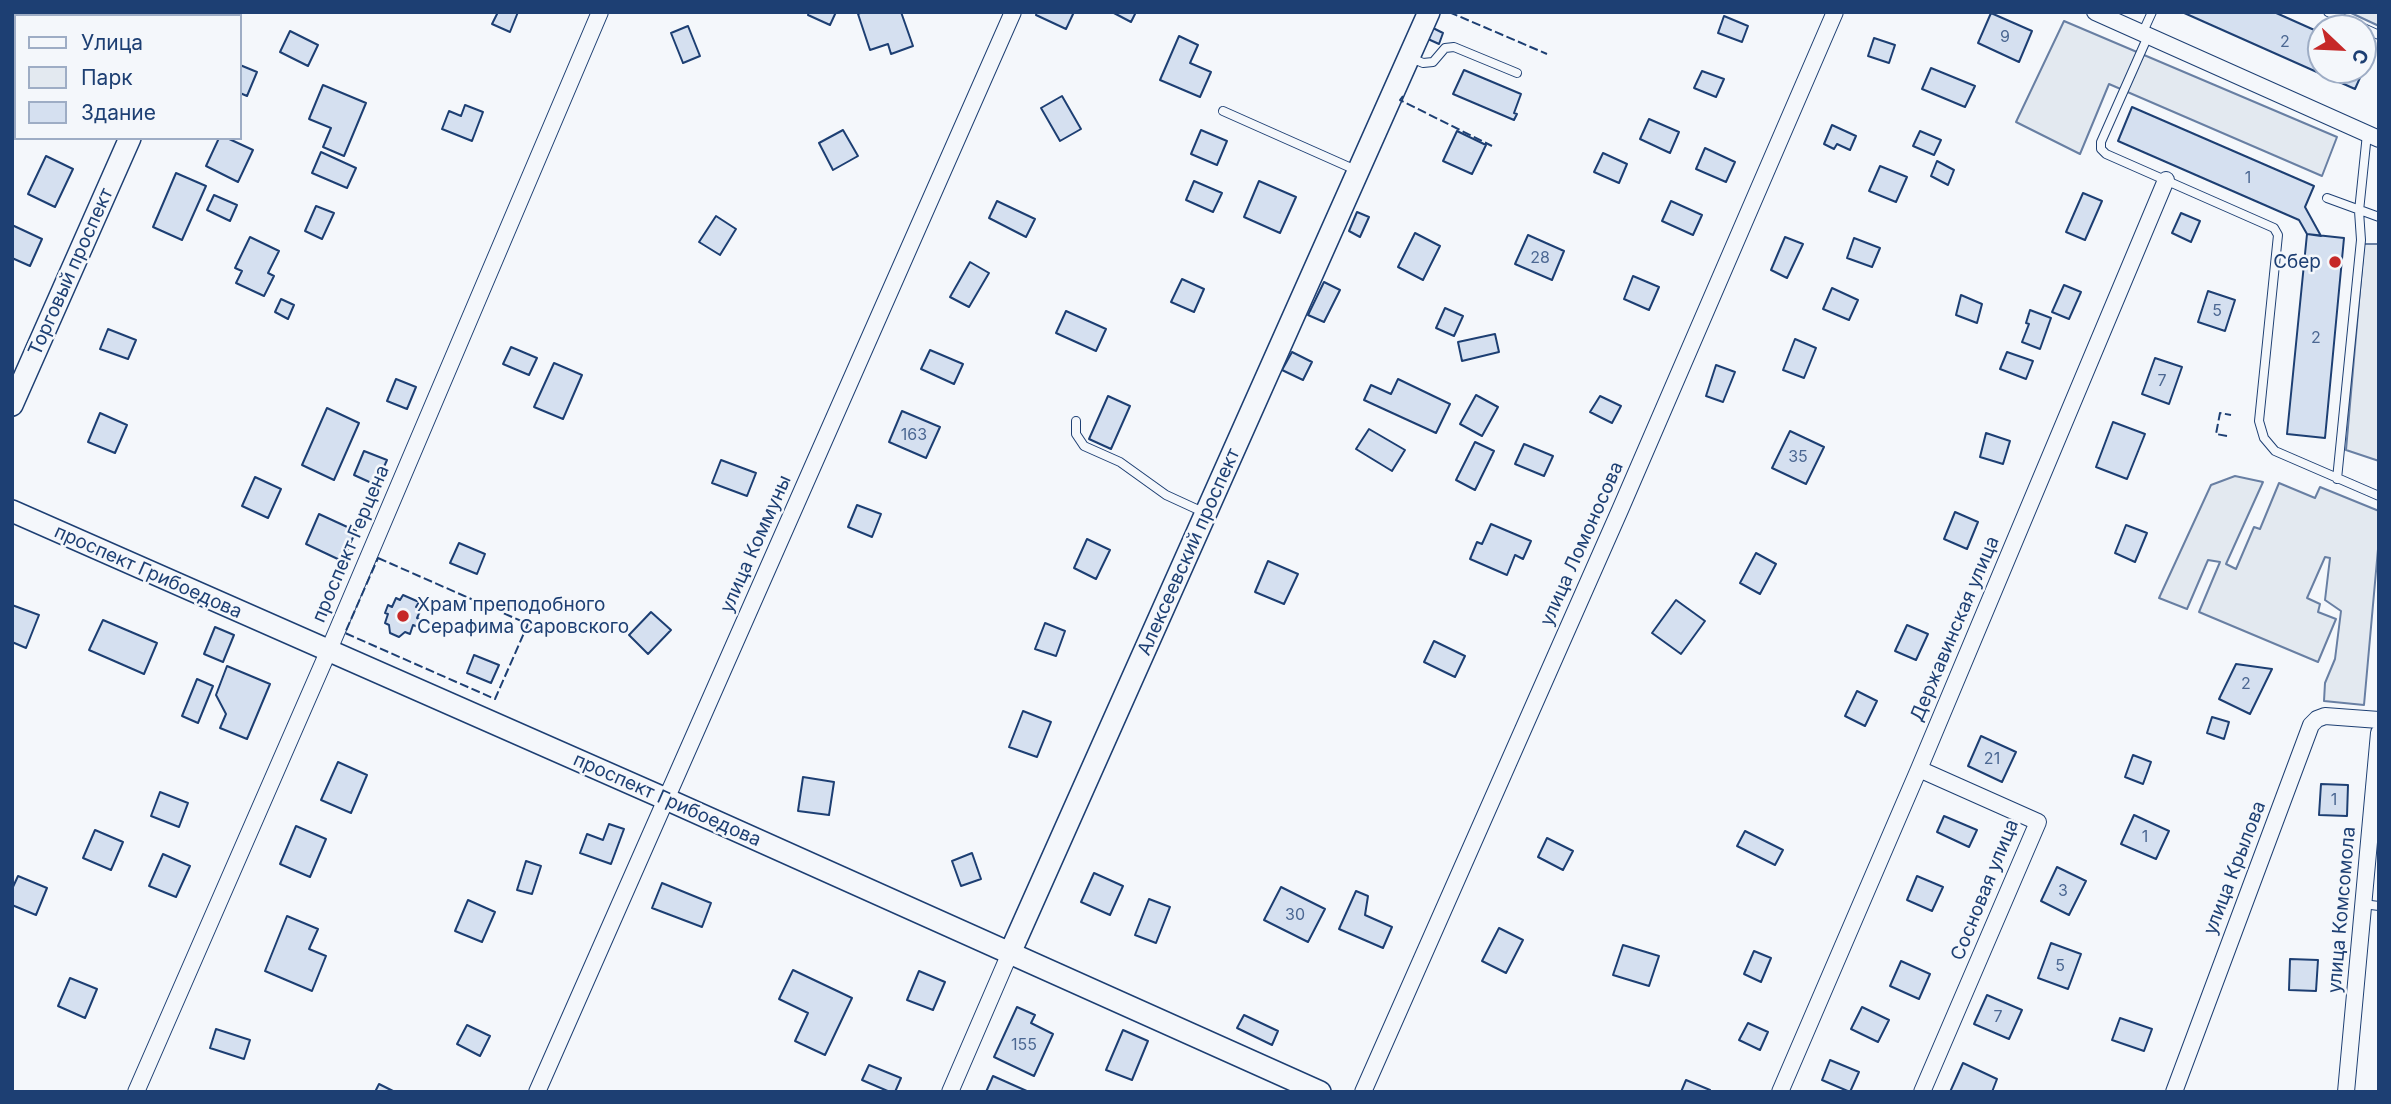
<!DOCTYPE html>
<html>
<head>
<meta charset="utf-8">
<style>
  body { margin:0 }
  #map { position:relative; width:2391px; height:1104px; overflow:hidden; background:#f4f7fb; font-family:Inter,sans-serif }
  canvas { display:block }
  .frame { position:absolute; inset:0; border:14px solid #1d3f73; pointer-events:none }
  .legend { position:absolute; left:14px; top:14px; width:228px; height:126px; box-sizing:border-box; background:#f4f7fb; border:2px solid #9eadc5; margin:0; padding:9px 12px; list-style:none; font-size:21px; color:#1d3f73 }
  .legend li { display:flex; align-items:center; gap:14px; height:35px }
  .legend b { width:35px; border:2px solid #9eadc5 }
  .north { position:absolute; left:2307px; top:14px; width:70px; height:70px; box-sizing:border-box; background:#f4f7fb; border:2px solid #9eadc5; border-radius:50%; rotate:113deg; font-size:19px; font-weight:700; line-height:28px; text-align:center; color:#1d3f73 }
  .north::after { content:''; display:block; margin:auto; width:24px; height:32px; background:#c62828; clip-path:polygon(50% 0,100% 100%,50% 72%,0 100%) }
</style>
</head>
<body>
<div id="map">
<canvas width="2391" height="1104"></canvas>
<div class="frame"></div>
<ul class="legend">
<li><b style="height:9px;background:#f4f7fb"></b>Улица</li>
<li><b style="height:19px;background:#e3e9f0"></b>Парк</li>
<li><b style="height:19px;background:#d5e0f0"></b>Здание</li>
</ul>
<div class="north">С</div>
</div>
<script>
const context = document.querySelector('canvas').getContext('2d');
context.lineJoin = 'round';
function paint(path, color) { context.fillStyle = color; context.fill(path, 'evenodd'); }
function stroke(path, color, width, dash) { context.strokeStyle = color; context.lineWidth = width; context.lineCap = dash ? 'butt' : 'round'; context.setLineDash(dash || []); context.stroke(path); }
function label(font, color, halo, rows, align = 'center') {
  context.font = font + ' Inter,sans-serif'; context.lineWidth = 5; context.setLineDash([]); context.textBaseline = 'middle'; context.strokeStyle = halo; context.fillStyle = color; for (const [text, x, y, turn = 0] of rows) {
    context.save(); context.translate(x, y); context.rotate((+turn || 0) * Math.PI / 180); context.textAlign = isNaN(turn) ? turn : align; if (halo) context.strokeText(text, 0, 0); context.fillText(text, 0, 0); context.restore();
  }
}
const green = new Path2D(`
  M2349 12H2379V26Z
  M2064 21 2337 137 2322 176 2109 84 2080 154 2016 122Z
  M2364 244H2379V461L2346 450Z
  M2235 476 2263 482 2226 564 2236 569 2254 527 2260 529 2279 483 2315 498 2320 487 2379 511V538L2364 705 2324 701 2325 683 2335 659 2341 611 2325 600 2330 558 2325 557 2307 598 2320 604 2318 612 2336 619 2318 662 2199 612 2220 562 2208 560 2187 609 2159 598 2211 485Z`);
const building = new Path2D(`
  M498 12H518L510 32 492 24Z
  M809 12H836L830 25 808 15Z
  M862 12H901L913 46 891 54 888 44 870 50 858 14Z
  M1037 12H1074L1066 29 1036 15Z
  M1112 12H1136L1131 22Z
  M2182 12H2274L2321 33V70H2363V51L2370 55 2355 89Z
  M1991 13 2032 31 2019 62 1978 43Z
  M1724 16 1748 26 1742 42 1718 33Z
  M688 26 700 56 683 63 671 33Z
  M1433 28 1443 33 1439 44 1428 39Z
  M290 31 318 45 308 66 280 52Z
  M1179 36 1198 45 1190 63 1211 72 1200 97 1160 80Z
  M1874 38 1895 45 1889 63 1868 56Z
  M240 65 257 72 247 96 240 93Z
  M1931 68 1975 86 1965 107 1922 89Z
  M1464 70 1521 94 1514 113 1517 114 1514 120 1453 94Z
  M1702 71 1724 79 1716 97 1694 88Z
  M323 85 366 103 344 156 323 147 331 128 309 119Z
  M1062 96 1081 129 1060 141 1041 108Z
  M465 105 483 112 472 141 442 129 449 111 461 116Z
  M2132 107 2314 186 2305 207 2321 236 2307 234 2299 220 2118 141Z
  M1649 119 1679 132 1670 153 1640 139Z
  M1832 125 1856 136 1850 150 1837 144 1834 149 1824 144Z
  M843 130 858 156 833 170 819 143Z
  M1201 130 1227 141 1217 165 1191 154Z
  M1457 131 1486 145 1472 174 1443 161Z
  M1920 131 1941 140 1934 155 1913 146Z
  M219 138H227L253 150 238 182 206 166Z
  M1705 148 1735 162 1726 182 1696 169Z
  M321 152 356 168 347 188 312 173Z
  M1603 153 1627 164 1619 183 1594 172Z
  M46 156 73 169 55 207 28 194Z
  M1937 161 1954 170 1948 185 1931 176Z
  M1880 166 1907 177 1896 202 1869 191Z
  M176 173 206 186 182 240 153 227Z
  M1194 181 1222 193 1213 212 1186 200Z
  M1259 181 1296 197 1280 233 1244 217Z
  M2083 193 2102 201 2085 240 2066 232Z
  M214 195 237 205 230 221 207 210Z
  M997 201 1035 219 1026 237 989 218Z
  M1671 201 1702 215 1693 235 1662 221Z
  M316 206 334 213 322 239 305 231Z
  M1357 212 1369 217 1360 237 1349 231Z
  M2181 213 2200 221 2191 242 2172 233Z
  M716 216 736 229 720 255 699 242Z
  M12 225 42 239 30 266 12 258Z
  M1415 233 1440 246 1423 280 1398 267Z
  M2307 234 2344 238 2325 438 2287 434Z
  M1528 235 1564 251 1552 280 1515 264Z
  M250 237 279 251 268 273 274 276 264 296 236 283 242 271 235 268Z
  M1785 237 1803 244 1787 278 1771 270Z
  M1854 238 1880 248 1872 267 1847 258Z
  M970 262 989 273 969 307 950 297Z
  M1633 276 1659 287 1649 310 1624 299Z
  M1182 279 1204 289 1194 312 1171 302Z
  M1324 282 1340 290 1324 322 1308 315Z
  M2064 285 2081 292 2069 319 2052 312Z
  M1832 288 1858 300 1849 320 1823 309Z
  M2208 291 2235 300 2225 331 2198 322Z
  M1961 295 1982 304 1977 323 1956 315Z
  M281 299 294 305 288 319 275 312Z
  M1445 308 1463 316 1454 336 1436 328Z
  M2030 310 2051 318 2040 349 2022 342 2029 324 2026 323Z
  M1066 311 1106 329 1096 351 1056 333Z
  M108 329 136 340 128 359 100 349Z
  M1495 334 1499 352 1462 361 1458 342Z
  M1795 339 1816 348 1804 378 1783 370Z
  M511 347 537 358 529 375 503 364Z
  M930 350 963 364 954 384 921 369Z
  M1292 352 1312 362 1303 380 1282 370Z
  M2007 352 2033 361 2026 379 2000 369Z
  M2155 358 2182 367 2169 404 2142 394Z
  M554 363 582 375 563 419 534 407Z
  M1716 365 1735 372 1723 402 1706 396Z
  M396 379 416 387 407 409 387 401Z
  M1398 379 1450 404 1436 433 1364 400 1371 385 1391 394Z
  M1476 395 1498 407 1482 436 1460 424Z
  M1108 396 1130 406 1111 449 1089 439Z
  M1600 396 1621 406 1612 423 1590 412Z
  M327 408 359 423 334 480 302 465Z
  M902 411 940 427 926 458 889 442Z
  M100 413 127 425 115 453 88 442Z
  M2113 422 2145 434 2127 479 2096 467Z
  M1369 429 1405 450 1392 471 1356 449Z
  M1790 431 1824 447 1806 484 1772 468Z
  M1986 433 2010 441 2003 464 1980 457Z
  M1475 442 1494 451 1475 490 1456 480Z
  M1524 444 1553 456 1544 476 1515 464Z
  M364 451 387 460 376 485 354 475Z
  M721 460 756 473 747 496 712 483Z
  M255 477 281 489 268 518 242 506Z
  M857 505 881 514 872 537 848 527Z
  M1955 512 1978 522 1967 549 1944 539Z
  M319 514 356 531 342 561 306 544Z
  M1491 524 1531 541 1523 559 1515 555 1507 575 1470 559 1477 542 1482 544Z
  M2126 525 2147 533 2135 562 2115 553Z
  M1087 539 1110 550 1096 579 1074 568Z
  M459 543 485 554 477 574 450 563Z
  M1756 553 1776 564 1760 594 1740 583Z
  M1268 561 1298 574 1284 604 1255 592Z
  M403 595 419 602 416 607 421 609 417 618 421 620 418 627 413 625 410 634 405 632 399 637 390 633 389 625 385 623 388 614 385 613 388 605 392 607 396 598 400 600Z
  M1676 600 1705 621 1681 654 1652 633Z
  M12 605 39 615 26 648 12 642Z
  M651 612 671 630 648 654 629 635Z
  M103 620 157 643 144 674 89 650Z
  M1045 623 1065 631 1056 656 1035 649Z
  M1907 625 1928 634 1916 660 1895 651Z
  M215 627 234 635 223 662 204 654Z
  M1434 641 1465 656 1455 677 1424 662Z
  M474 655 499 665 491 683 467 673Z
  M2236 664 2272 669 2250 714 2219 699Z
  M227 666 270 684 247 739 220 728 226 714 216 695Z
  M197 679 213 686 198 723 182 716Z
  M1857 691 1877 701 1865 726 1845 716Z
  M1023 711 1051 722 1037 757 1009 747Z
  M2212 717 2229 722 2224 739 2207 733Z
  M1981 736 2016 752 2002 782 1968 766Z
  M2133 755 2151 762 2143 784 2125 777Z
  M338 762 367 775 351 813 321 800Z
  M803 777 834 782 829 815 798 811Z
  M2321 784 2348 785 2347 816 2319 815Z
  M160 792 188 803 179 827 151 816Z
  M2134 815 2169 831 2156 859 2121 844Z
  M1944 816 1977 830 1969 847 1937 832Z
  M609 824 624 829 611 864 580 853 587 834 603 840Z
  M296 826 326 839 310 877 280 864Z
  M95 830 123 842 111 870 83 858Z
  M1745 831 1783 850 1775 865 1737 846Z
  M1547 838 1573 851 1563 870 1538 857Z
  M972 853 981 879 961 886 952 861Z
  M163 854 190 866 176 897 149 886Z
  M526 861 541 866 532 894 517 890Z
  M2057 867 2086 881 2069 915 2041 901Z
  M1094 873 1123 886 1110 915 1081 902Z
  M18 876 47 888 36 915 12 905V889Z
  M1917 876 1943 887 1932 911 1907 900Z
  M662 883 711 903 702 927 652 908Z
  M1281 887 1325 909 1308 942 1264 920Z
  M1356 891 1368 896 1365 915 1392 927 1383 948 1339 929Z
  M1149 899 1170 907 1156 943 1135 935Z
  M468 900 495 912 482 942 455 931Z
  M287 916 318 929 309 949 326 956 312 991 265 971Z
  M1499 928 1523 940 1506 973 1482 961Z
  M2051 943 2081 954 2068 989 2038 978Z
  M1623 945 1659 956 1649 986 1613 975Z
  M1754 951 1771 958 1761 982 1744 974Z
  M2290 959 2318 960 2316 991 2289 990Z
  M1901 961 1930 974 1919 999 1890 986Z
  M793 970 852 998 825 1055 795 1041 808 1013 779 999Z
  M919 971 945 982 933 1010 907 1000Z
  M70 978 97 989 85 1018 58 1006Z
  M1987 995 2022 1010 2009 1039 1974 1024Z
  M1017 1007 1035 1015 1031 1023 1053 1034 1034 1076 994 1057Z
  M1862 1007 1889 1020 1878 1042 1851 1029Z
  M1244 1015 1278 1031 1272 1045 1237 1028Z
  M2120 1018 2152 1029 2144 1051 2112 1040Z
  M1748 1023 1768 1032 1760 1050 1739 1040Z
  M467 1025 490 1036 480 1056 457 1044Z
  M216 1029 250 1040 244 1059 210 1048Z
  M1123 1030 1148 1041 1132 1080 1106 1070Z
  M1830 1060 1859 1072 1850 1092 1822 1080Z
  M1963 1063 1997 1079 1992 1092H1950Z
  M869 1065 901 1078 895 1092H890L862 1080Z
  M993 1076 1029 1092H986Z
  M1686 1080 1710 1090 1709 1092H1681Z
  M379 1084 395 1092H375Z`);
const service = new Path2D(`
  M2328 12 2379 35
  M2142 34 2152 12
  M2148 36 2101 142V149L2106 154 2274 228 2278 235 2259 421 2264 438 2275 451 2379 496
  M1409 57 1423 63 1433 62 1445 48 1454 47 1517 73
  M1223 111 1358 171
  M2327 198 2379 217
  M1076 421V434L1084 446 1120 462 1166 495 1203 512
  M2337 479 2361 240 2359 211 2367 134
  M2363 904 2379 906`);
const minor = new Path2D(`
  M2095 12 2379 139
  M1919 769 2038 822 1922 1092
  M136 1092 328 652 600 12
  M537 1092 1013 12
  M950 1092 1010 953
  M1363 1092 1620 510 1835 12
  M1780 1092 1919 769 2166 180
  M2174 1092 2311 725 2317 719 2325 716 2379 720
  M2346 1092 2379 733`);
const tertiary = new Path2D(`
  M184 16 186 12
  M12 405 130 138
  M12 511 666 799 1320 1092
  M1010 953 1429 12`);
const fence = new Path2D(`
  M1449 12 1547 54
  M1403 96 1400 100 1492 146
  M2227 436 2216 434 2220 413 2231 415
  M378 558 528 624 495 699 345 633Z`);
const markers = [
  [2335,262,7,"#c62828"],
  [403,616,7,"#c62828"]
];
const numberNames = [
  ["9",2005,37],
  ["2",2285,42],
  ["1",2248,178],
  ["28",1540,258],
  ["5",2217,311],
  ["2",2316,338],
  ["7",2162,381],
  ["163",914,435],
  ["35",1798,457],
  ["2",2246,684],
  ["21",1992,759],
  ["1",2334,800],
  ["1",2145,837],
  ["3",2063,891],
  ["30",1295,915],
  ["5",2060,966],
  ["7",1998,1017],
  ["155",1024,1045]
];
const poiNames = [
  ["Сбер",2321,262],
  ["Храм преподобного",417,605,"left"],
  ["Серафима Саровского",417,627,"left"]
];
const streetNames = [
  ["Торговый проспект",71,272,-66],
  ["проспект Герцена",351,544,-67],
  ["улица Коммуны",756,544,-66],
  ["улица Ломоносова",1582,544,-66],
  ["Алексеевский проспект",1189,552,-66],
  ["проспект Грибоедова",148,572,24],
  ["Державинская улица",1955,629,-67],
  ["проспект Грибоедова",667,800,24],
  ["улица Крылова",2235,868,-69],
  ["Сосновая улица",1985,890,-68],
  ["улица Комсомола",2342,910,-85]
];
paint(green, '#e3e9f0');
stroke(green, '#687fa3', 2);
paint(building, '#d5e0f0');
stroke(building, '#1d3f73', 2);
stroke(service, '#1d3f73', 10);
stroke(minor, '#1d3f73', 18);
stroke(tertiary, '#1d3f73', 24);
stroke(service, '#f4f7fb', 8);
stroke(minor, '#f4f7fb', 16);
stroke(tertiary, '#f4f7fb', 21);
stroke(fence, '#1d3f73', 2, [9, 3.5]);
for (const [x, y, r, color] of markers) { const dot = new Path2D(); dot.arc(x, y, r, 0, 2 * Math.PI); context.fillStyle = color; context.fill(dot); stroke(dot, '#f4f7fb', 2.5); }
label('16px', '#4b6792', null, numberNames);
label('19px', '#1d3f73', '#f4f7fb', poiNames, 'right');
label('19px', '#1d3f73', '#f4f7fb', streetNames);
</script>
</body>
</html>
